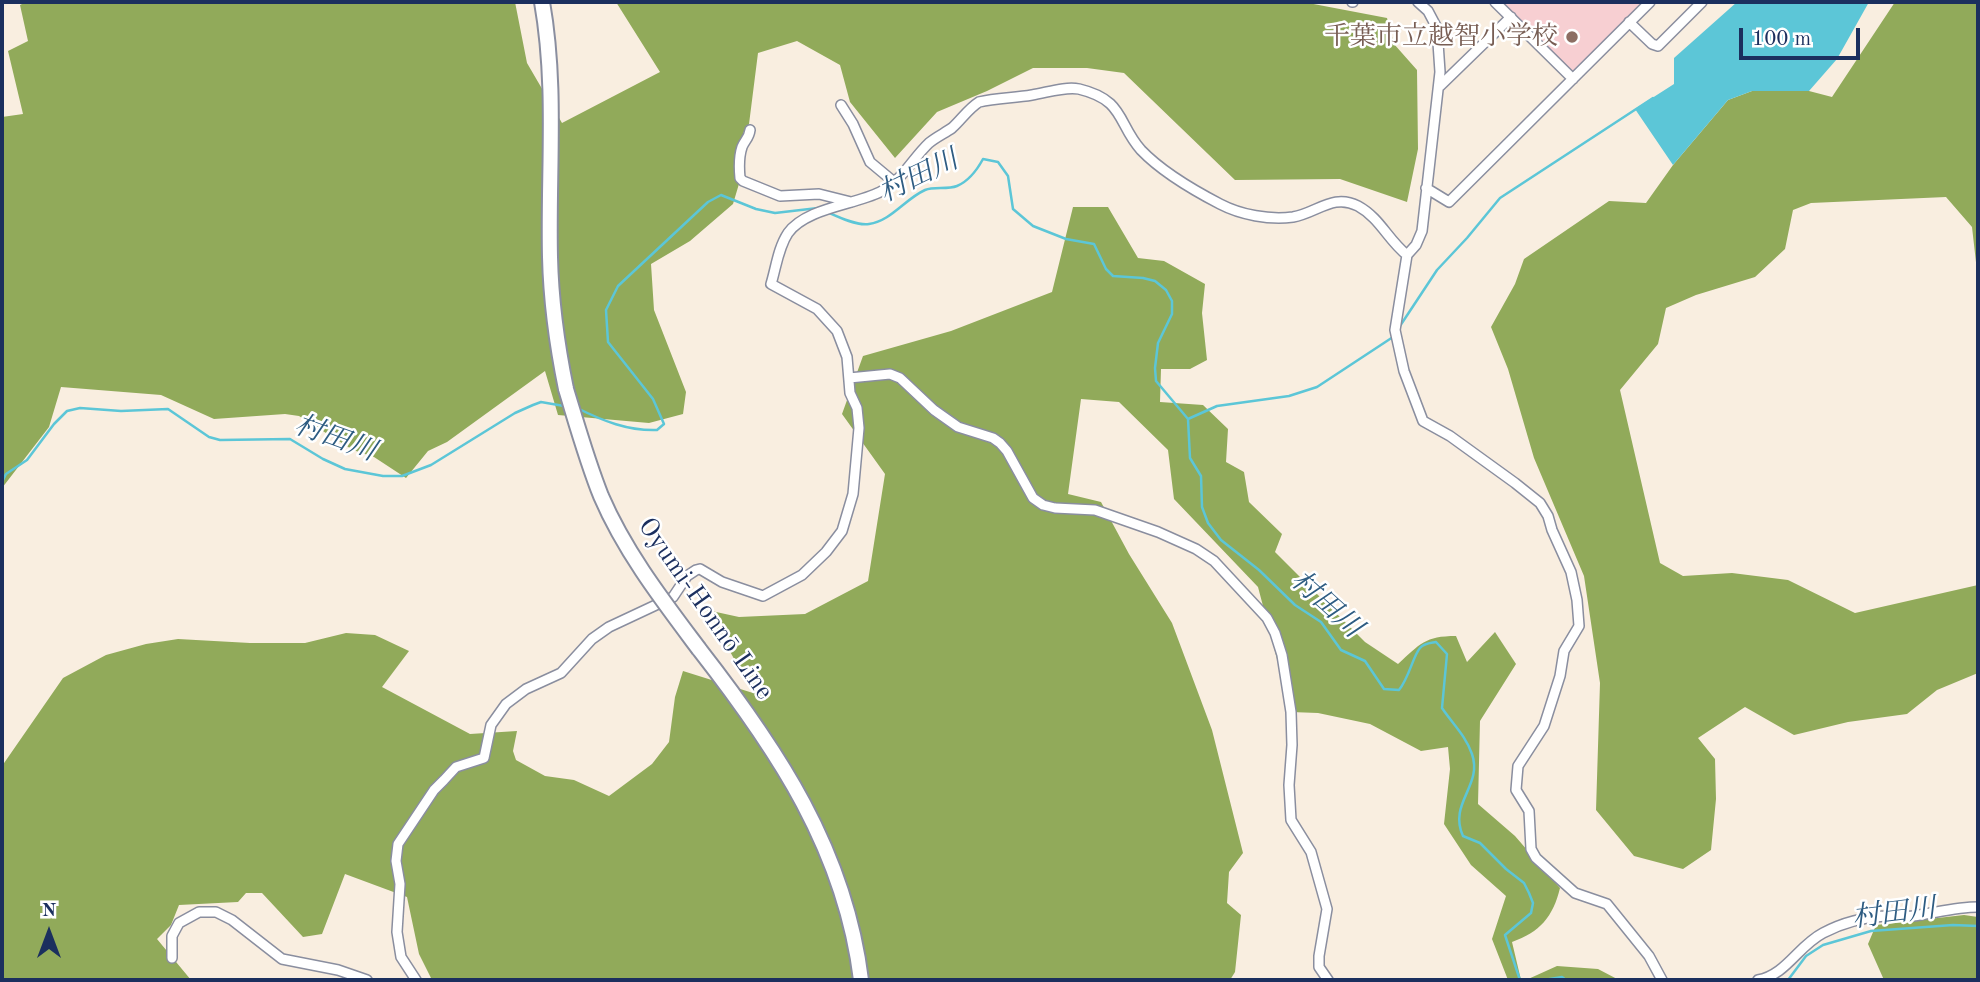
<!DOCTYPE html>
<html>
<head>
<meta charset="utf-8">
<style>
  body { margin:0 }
  #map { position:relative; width:1980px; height:982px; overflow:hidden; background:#f9eee0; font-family:"Old Standard TT",serif }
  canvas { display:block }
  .frame { position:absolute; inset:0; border:4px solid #1b2f5e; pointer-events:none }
  .north { position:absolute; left:14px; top:898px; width:70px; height:70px; -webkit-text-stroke:5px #fff; paint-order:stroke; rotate:0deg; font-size:19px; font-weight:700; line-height:28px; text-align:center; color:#1b2f5e }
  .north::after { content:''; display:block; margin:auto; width:24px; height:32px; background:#1b2f5e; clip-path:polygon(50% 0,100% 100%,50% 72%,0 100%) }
  .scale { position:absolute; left:1739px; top:28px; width:121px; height:32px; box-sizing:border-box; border:4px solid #1b2f5e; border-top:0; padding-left:9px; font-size:21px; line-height:24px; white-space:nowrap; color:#1b2f5e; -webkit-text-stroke:5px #fff; paint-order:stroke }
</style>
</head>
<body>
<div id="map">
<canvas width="1980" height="982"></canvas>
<div class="frame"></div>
<div class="north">N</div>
<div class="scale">100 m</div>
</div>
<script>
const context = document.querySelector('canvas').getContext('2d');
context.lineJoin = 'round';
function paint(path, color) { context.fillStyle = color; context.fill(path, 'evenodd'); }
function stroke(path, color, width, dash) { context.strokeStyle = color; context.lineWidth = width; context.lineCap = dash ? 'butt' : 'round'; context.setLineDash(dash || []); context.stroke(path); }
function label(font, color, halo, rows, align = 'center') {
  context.font = font + ' "Old Standard TT","Noto Serif JP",serif'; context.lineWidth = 5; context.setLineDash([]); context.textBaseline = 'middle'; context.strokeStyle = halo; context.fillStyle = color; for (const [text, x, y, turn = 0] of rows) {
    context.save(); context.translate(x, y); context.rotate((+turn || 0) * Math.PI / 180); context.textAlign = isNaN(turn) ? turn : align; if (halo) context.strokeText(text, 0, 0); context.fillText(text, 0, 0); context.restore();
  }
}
const built = new Path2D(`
  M1500 2H1645L1574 73H1569Z`);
const forest = new Path2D(`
  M26 2H515L527 63 562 123 660 72 616 2H1303L1387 18 1394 44 1417 70 1418 149 1407 202 1340 179 1235 180 1124 73 1087 68H1033L987 91 937 112 895 158 850 102 840 65 797 41 758 53 749 124 743 133 744 167 733 204 690 241 651 264 654 310 686 392 683 414 649 423 558 415 545 371 447 442 428 451 406 478 374 457 353 450 299 416 285 414 214 419 161 395 61 387 49 427 2 488V117L23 114 8 51 28 41 20 5Z
  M1895 2H1978V280L1972 227 1946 197 1811 203 1793 210 1785 249 1755 277 1696 295 1666 308 1658 344 1620 390 1660 563 1683 576 1732 573 1788 580 1855 613 1978 585V673L1937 690 1907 714 1848 722 1794 735 1745 707 1698 738 1715 759 1716 799 1711 850 1683 869 1634 856 1596 810 1600 683 1584 576 1534 458 1508 369 1491 327 1515 284 1524 259 1609 201 1646 203 1673 165 1728 100 1752 91H1809L1832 97Z
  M1073 207H1108L1138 258 1164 261 1205 284 1202 313 1207 360 1190 369H1161L1160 402 1203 405 1228 429 1226 462 1244 472 1249 502 1282 534 1275 552 1365 642 1398 664C1420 644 1425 636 1456 636L1467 662 1495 632 1516 664 1480 721 1478 804 1515 836 1560 888C1553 917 1540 932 1512 942L1521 980H1508L1492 939 1506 896 1471 865 1444 824 1450 769 1448 747 1421 751 1370 724 1318 713 1291 712 1258 587 1174 499 1168 450 1119 402 1081 399 1068 494 1101 502 1129 554 1172 623 1212 730 1243 853 1229 872 1227 903 1241 915 1235 972 1230 980H432L419 954 407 897 345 874 322 934 303 937 262 893H246L238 902 179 905 171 925 157 939 191 980H2V766L63 678 106 655 146 644 178 639 250 643H305L346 633 375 635 409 651 382 687 470 734 517 731 513 751 516 760 545 776 574 780 609 796 652 764 669 742 675 697 683 671 753 693 707 610 739 617 805 614 868 581 885 474 842 414 863 356 951 331 1052 292Z
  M1964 915 1978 917V980H1884L1868 944 1876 925Z
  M1557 966 1598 969 1619 980H1526Z`);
const water = new Path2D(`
  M1737 2H1869L1837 59 1809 91H1752L1728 100 1673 165 1635 109 1674 84V58Z`);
const stream = new Path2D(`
  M827 212C838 217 857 226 869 224 891 221 905 199 925 190 934 186 947 190 957 186 969 181 977 170 983 159L998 162 1008 176 1013 209 1033 226 1066 239 1094 244 1106 269 1113 276 1143 278 1155 281 1166 290 1172 301V314L1158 343 1155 368 1156 381 1188 419 1190 458 1201 476 1202 507 1208 523 1221 540 1259 570 1295 605 1321 622 1341 650 1365 661 1384 689 1399 690C1409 678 1413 656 1420 648 1424 643 1431 643 1436 642L1447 654 1442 708C1452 723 1466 736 1472 754 1483 786 1448 803 1463 836L1480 843 1506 869 1524 883 1529 893 1533 903 1531 913 1505 935 1520 980
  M1398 329 1437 270 1467 238 1500 198 1653 98
  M577 408C603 421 628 431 657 430L664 424 653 399 608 342 606 310 618 286 708 202 721 195 756 209 775 213 818 208
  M1188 419 1217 406 1289 396 1317 387 1393 337
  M2 482 6 474 27 460 54 424 67 411 80 408 121 411 168 409 209 437 220 440 290 439 323 459 345 469 383 476H402L431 465 515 413 533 405 541 402 564 406
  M1544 980 1562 977 1566 980
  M1788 980 1806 956 1823 945 1871 931 1953 925 1978 926`);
const street = new Path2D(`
  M1352 2H1353
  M1418 2 1428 11 1437 28 1440 72 1422 231 1416 245 1407 255 1395 330 1404 371 1423 421 1450 436 1515 483 1540 503 1548 516 1552 530 1571 572 1577 600 1579 626 1564 651 1560 676 1544 726 1518 766 1516 790 1529 811 1531 849 1536 858 1575 893 1607 904 1649 956 1662 980
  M1495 2 1573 79
  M1629 22 1652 44 1658 46 1702 2
  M1440 86 1511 17
  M841 105 853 124 870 162 894 182
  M750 130C749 138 745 140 742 147 739 156 739 168 740 178L743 181 780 196 819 194 851 202
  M1426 188 1449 202 1650 2
  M849 378 890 374 900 378 934 410 958 427 993 438 1000 443 1007 451 1033 498 1043 505 1055 508 1095 510 1158 532 1196 549 1214 561 1267 618 1275 633 1282 655 1291 712 1292 745 1289 785 1291 820 1311 852 1327 909 1319 956V967L1328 980
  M172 958V936L179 923 199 912H216L232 920 282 959 338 970 367 980
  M416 980 401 957 397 932 400 884 396 861 398 844 434 790 444 780 456 767 484 758 491 725 506 704 526 689 561 673 592 639 609 627 673 597 687 576 696 570 700 569 722 582 763 596 802 575 826 552 842 531 853 494 859 428 857 408 850 393 847 357 837 331 817 309 771 284C776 268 778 248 788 233 806 208 854 205 880 192 903 180 912 159 929 143 936 137 945 133 952 128 962 119 968 109 979 102 996 98 1014 98 1032 95 1046 93 1065 86 1079 89 1125 100 1117 123 1141 150 1162 172 1193 190 1220 204 1241 215 1269 220 1293 217 1317 213 1333 193 1358 206 1380 218 1388 240 1407 255
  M1758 980C1786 975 1798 946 1823 933 1842 923 1864 917 1886 916 1895 915 1904 917 1913 916 1935 913 1956 907 1978 907`);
const primary = new Path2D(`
  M542 2C557 86 548 172 550 257 551 302 557 345 566 389
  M699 649C777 749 845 850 861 980`);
const primaryBridge = new Path2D(`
  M566 389C577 425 587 461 601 496 625 552 663 601 699 649`);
const markers = [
  [1572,37,7,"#8d6e63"]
];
const educationNames = [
  ["千葉市立越智小学校",1558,37]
];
const streetNames = [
  ["Oyumi-Honnō Line",705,609,55]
];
const waterNames = [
  ["村田川",919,177,-26],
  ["村田川",335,439,20],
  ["村田川",1326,605,42],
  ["村田川",1894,914,-7]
];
paint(built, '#f7cfd2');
paint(forest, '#91aa5a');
paint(water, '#5cc6d7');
stroke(stream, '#5cc6d7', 2.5);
stroke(street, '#8a8e9f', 12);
stroke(primary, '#8a8e9f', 18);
stroke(street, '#fff', 9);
stroke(primary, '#fff', 14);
stroke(primaryBridge, '#8a8e9f', 18, []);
stroke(primaryBridge, '#fff', 14);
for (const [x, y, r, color] of markers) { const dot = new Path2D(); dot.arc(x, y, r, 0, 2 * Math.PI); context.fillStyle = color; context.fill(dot); stroke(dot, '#fff', 2.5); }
label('26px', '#785e54', '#fff', educationNames, 'right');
label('26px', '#1b2f5e', '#fff', streetNames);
label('italic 28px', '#2e5c82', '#fff', waterNames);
</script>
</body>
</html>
